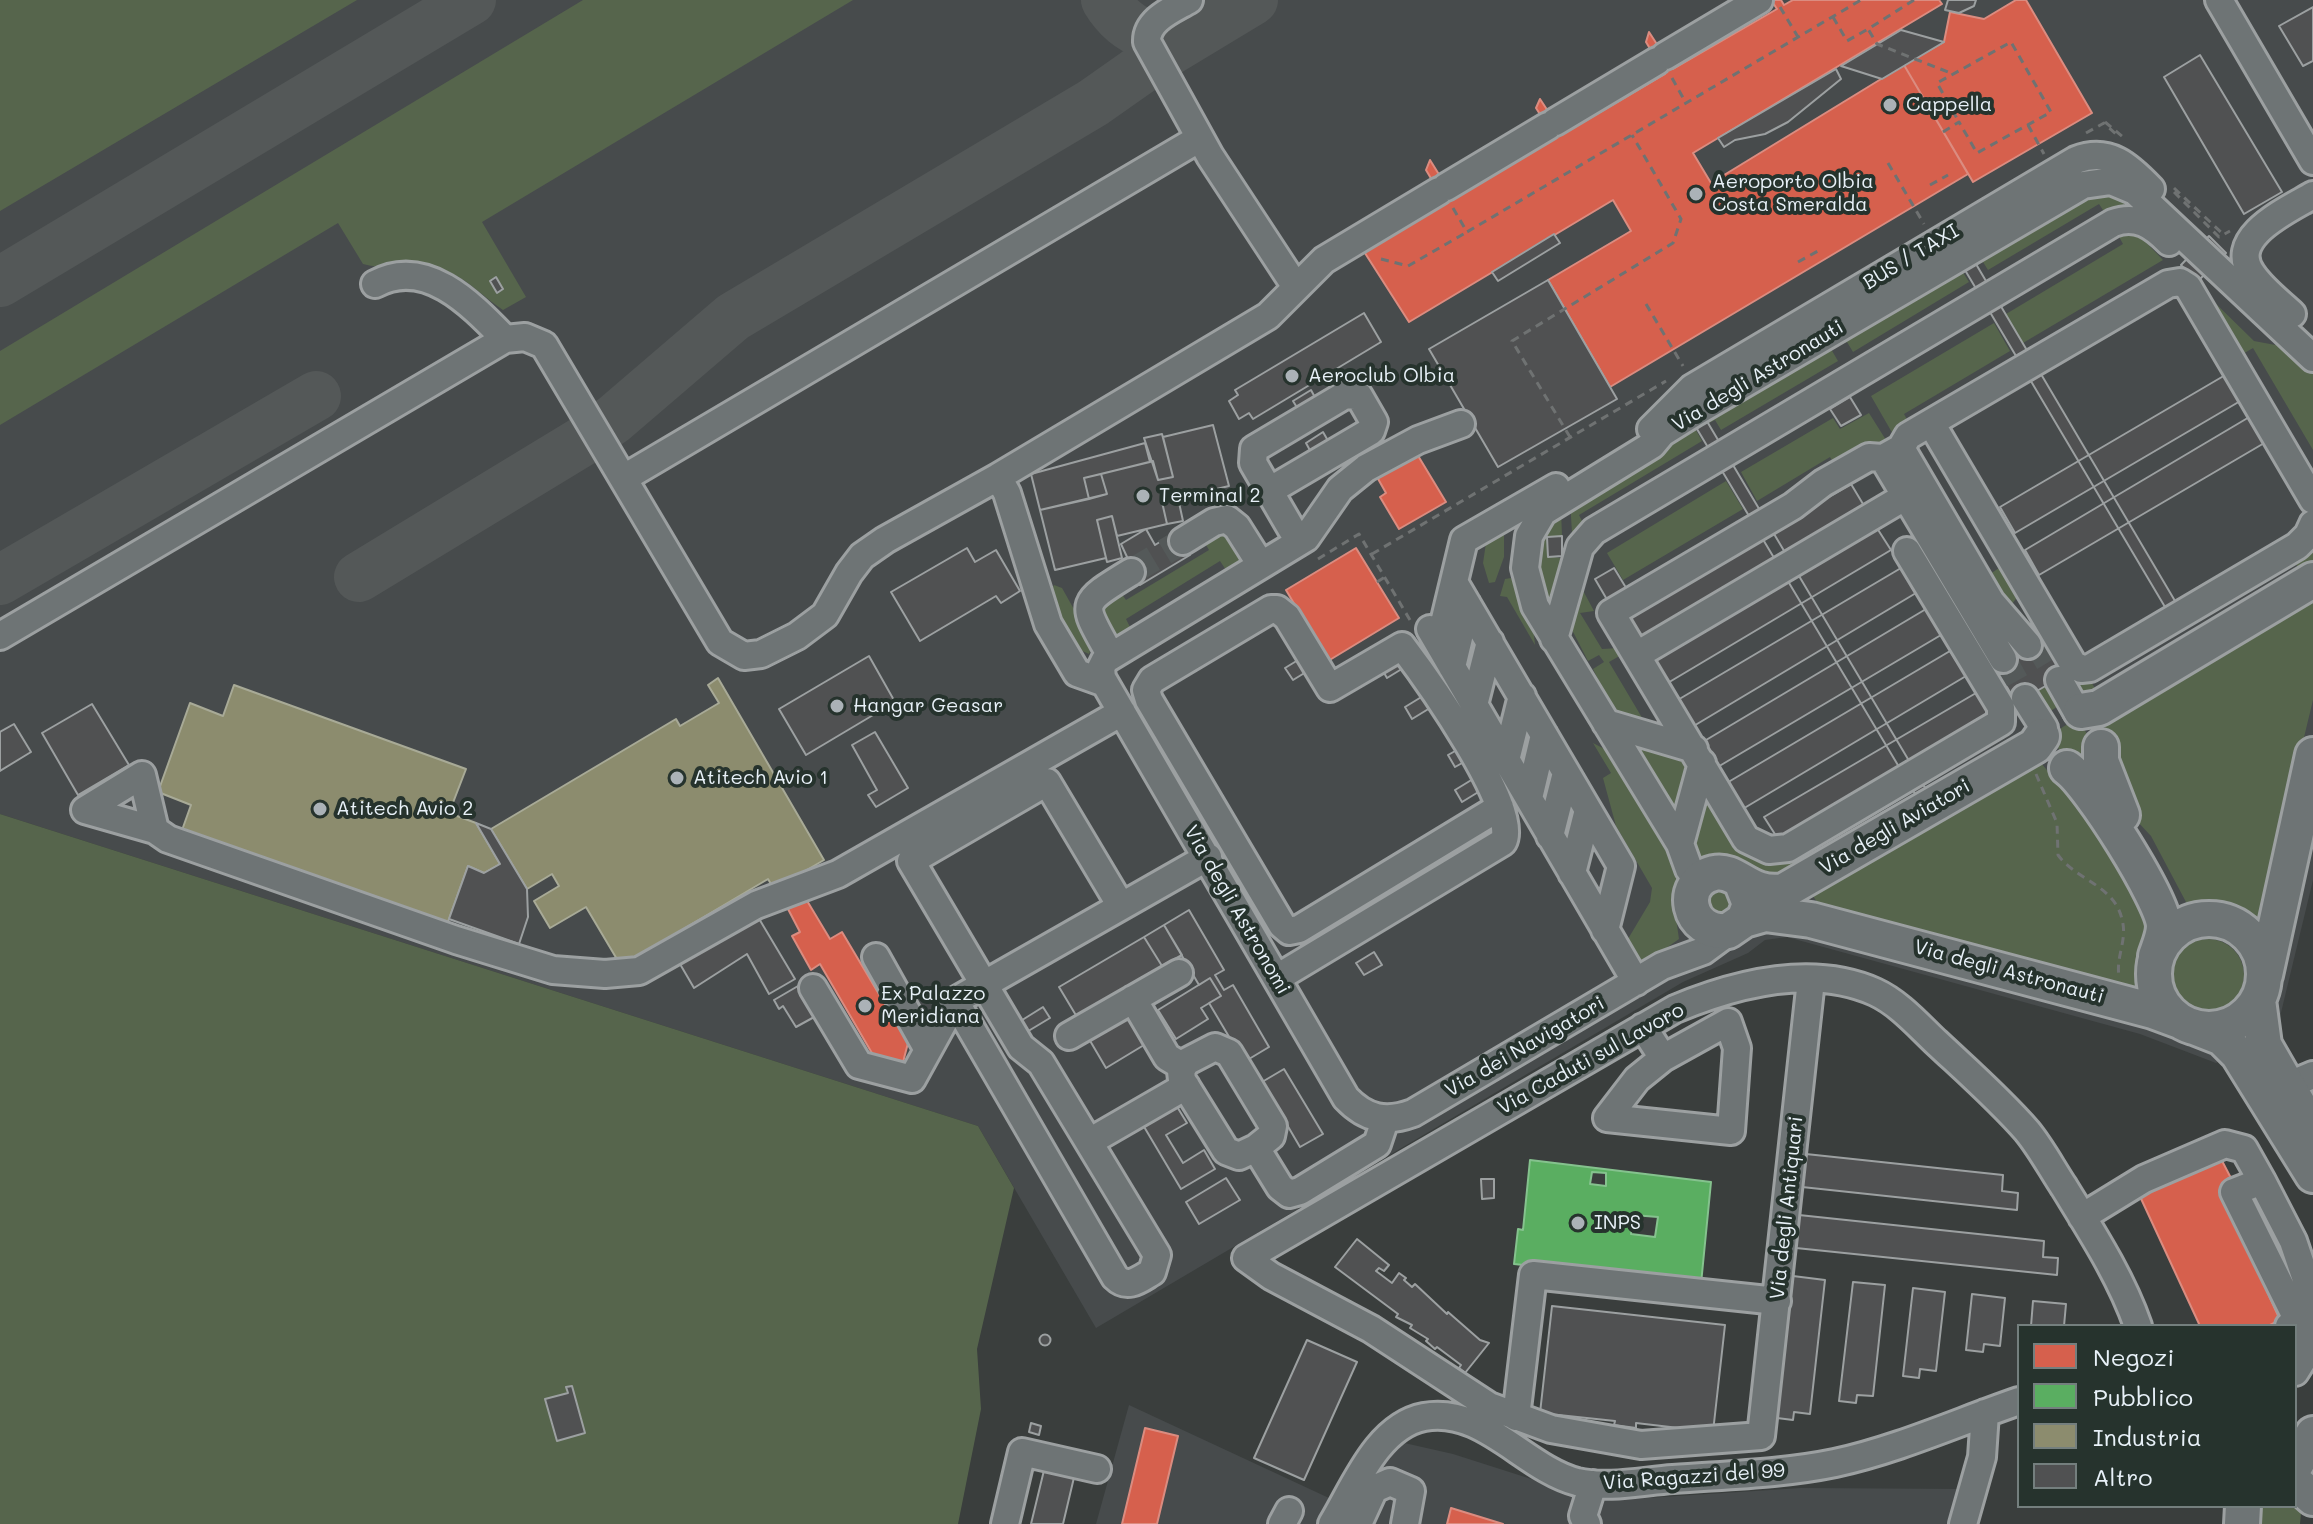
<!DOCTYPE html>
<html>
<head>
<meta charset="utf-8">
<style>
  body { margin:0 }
  #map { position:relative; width:2313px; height:1524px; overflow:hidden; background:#3a3e3d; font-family:Mali,sans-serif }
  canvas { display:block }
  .legend { position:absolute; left:2017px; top:1324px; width:280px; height:184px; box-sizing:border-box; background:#26332d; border:2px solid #747f7e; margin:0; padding:10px 14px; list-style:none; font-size:24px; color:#e8f1f8 }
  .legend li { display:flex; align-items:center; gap:16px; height:40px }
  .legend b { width:40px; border:2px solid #747f7e }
</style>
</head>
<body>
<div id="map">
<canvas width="2313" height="1524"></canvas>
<ul class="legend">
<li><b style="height:22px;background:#d6604d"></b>Negozi</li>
<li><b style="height:22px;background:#5aae61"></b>Pubblico</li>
<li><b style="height:22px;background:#8c8c6e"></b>Industria</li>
<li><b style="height:22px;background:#505152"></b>Altro</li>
</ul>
</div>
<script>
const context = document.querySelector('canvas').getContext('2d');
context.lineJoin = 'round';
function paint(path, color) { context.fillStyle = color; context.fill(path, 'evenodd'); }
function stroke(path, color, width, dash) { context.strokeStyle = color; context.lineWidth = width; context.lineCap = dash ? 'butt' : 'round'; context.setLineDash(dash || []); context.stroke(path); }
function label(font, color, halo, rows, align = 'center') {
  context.font = font + ' Mali,sans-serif'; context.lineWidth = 8; context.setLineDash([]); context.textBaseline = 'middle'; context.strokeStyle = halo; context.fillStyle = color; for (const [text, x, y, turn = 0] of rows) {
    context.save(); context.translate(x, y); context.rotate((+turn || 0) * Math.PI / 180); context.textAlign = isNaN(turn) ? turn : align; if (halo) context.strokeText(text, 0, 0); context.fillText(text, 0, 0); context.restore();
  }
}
const built = new Path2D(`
  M0 0H2313V880L2278 1025 2216 1063 2140 1034 1787 937 1765 940 1748 953 1683 982 1096 1328 978 1126 0 814Z
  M1129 1405 1329 1498 1369 1435 1453 1454 1600 1501 1801 1488 1961 1489 1972 1524H1096Z`);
const green = new Path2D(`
  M0 0H357L0 211Z
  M583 0H853L482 222 526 297 503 310C486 299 469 281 451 273 424 260 391 272 363 264L338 223 0 425V351Z
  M2099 187 2145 207 2107 216 2099 204 1988 270 1983 262 1977 265 1973 259Z
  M2134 230 2163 260 2023 343 2006 314 2123 244 2116 231Z
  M1959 266 1969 282 1853 352 1847 342 1839 345 1836 340Z
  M2210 298 2254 341 2286 347 2313 374V450L2253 348 2241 355 2207 299Z
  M1994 323 2010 351 1904 414 1911 427 1894 436 1871 396Z
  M1828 344 1838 361 1721 430 1715 420 1709 423 1706 417Z
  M1869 413 1886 440 1837 468 1830 457 1757 501 1741 472 1833 418 1840 429Z
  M1693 425 1702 441 1579 515 1585 527 1572 533 1570 500Z
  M1726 481 1743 509 1623 580 1607 553Z
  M1561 510 1562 536 1547 537 1548 556 1566 559 1552 604 1547 607 1540 594 1534 546Z
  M1223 528 1244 562 1228 573 1220 561 1126 619 1132 631 1114 637 1098 604 1118 589 1126 600 1209 550 1202 538Z
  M1504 532V557L1495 582 1489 583 1483 563 1487 536Z
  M2313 547V571L2103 694 2079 696 2069 672 2089 678 2097 692 2299 569 2294 561Z
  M2005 564 2021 592 2009 608 1990 574Z
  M1511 578 1532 616 1535 645 1507 597 1500 596 1505 579Z
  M1579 583 1594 611 1580 613 1602 649 1619 648 1623 654 1609 662 1644 721 1612 714 1596 691 1598 679 1593 669 1604 662 1599 655 1588 661 1568 622Z
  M1054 585 1062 588 1093 643 1089 654 1080 650 1048 596Z
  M2313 588V700L2259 924 2231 907 2186 902 2151 836 2136 820 2108 751 2106 731 2100 716Z
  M2048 685 2058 702 2057 707 2047 713 2031 694Z
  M2056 740a16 16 0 1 1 32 0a16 16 0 1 1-32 0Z
  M1632 740 1684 756 1694 773 1680 824Z
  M1593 743 1614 754 1680 863 1681 878 1674 904 1679 939 1645 963 1629 960 1622 949 1650 902 1652 888 1616 826 1603 778 1611 773Z
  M2035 756 2052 776 2066 782 2128 873 2150 932 2136 974 2141 1000 1823 911 1813 896 1820 880Z
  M1704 792 1735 843 1802 849 1808 859 1791 881 1698 863 1688 835Z
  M0 814 978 1126 1014 1188 977 1349 981 1409 958 1524H0Z
  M1728 889 1733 910 1716 918 1704 899 1709 890Z
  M2172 975a36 36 0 1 1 72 0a36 36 0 1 1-72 0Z
  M2295 1503 2301 1513 2300 1524H2260L2262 1506H2295Z`);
const shops = new Path2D(`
  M1771 0H1781L1784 5 1793 0H1939L1942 4 1693 153 1711 183 1904 65 1968 174 1610 387 1548 280 1631 231 1613 200 1409 322 1363 250 1445 202 1426 170 1430 160 1453 197 1555 138 1536 108 1540 99 1563 134 1665 74 1646 42 1649 32 1673 69 1777 9Z
  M2016 0H2026L2092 113 1973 182 1904 65 1944 42 1950 12 1984 19Z
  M1417 454 1446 502 1399 529 1380 497 1386 493 1377 477Z
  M1356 548 1399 618 1328 661 1286 590Z
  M806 899 830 939 842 932 908 1043 902 1066 876 1060 820 964 811 970 792 936 800 932 788 909Z
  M2219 1155 2233 1182 2221 1189 2280 1320 2268 1326H2200L2137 1190Z
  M1145 1428 1178 1436 1157 1524H1122Z
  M1451 1508 1503 1524H1447Z`);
const public = new Path2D(`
  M1530 1160 1711 1182 1701 1284 1514 1264 1518 1229 1523 1230ZM1592 1172 1606 1173V1186L1590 1184ZM1633 1215 1658 1217 1655 1237 1631 1234Z`);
const industry = new Path2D(`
  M718 678 824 860 774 889 768 879 621 966 586 907 550 928 534 901 559 886 552 874 527 889 491 829 676 719 680 726 719 703 708 685Z
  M234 685 466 769 449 813 476 823 500 864 484 873 468 866 445 930 181 833 191 805 158 792 190 703 223 716Z`);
const taxiway = new Path2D(`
  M1106 0C1126 33 1162 48 1199 32
  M0 282 471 0
  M359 577 583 441 614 419 733 317 1093 103 1157 58 1253 0
  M0 580 316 396`);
const building = new Path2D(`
  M1948 0H1976L1974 6 1959 13 1945 10Z
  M2313 7V61L2303 66 2279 26Z
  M1901 30 1944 42 1882 79 1841 66Z
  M2200 55 2282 192 2244 214 2164 77Z
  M1836 69 1841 79 1788 122 1765 134 1735 140 1724 147 1718 138Z
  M1554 234 1560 243 1498 281 1492 272Z
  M2209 236 2226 253 2197 282 2181 265Z
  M1973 259 2178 606 2168 612 1962 265Z
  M496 277 503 289 497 293 490 281Z
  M1548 280 1617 399 1498 467 1429 349Z
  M1364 313 1381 342 1253 419 1249 413 1239 419 1229 401 1238 395 1235 390Z
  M2227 374 2242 400 2015 533 2000 507Z
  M1311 390 1318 403 1301 414 1293 401Z
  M1850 397 1861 415 1841 426 1830 409Z
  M2251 416 2266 442 2039 575 2025 550Z
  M1705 418 1927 791 1917 797 1694 424Z
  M1213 425 1229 486 1162 502 1167 524 1117 536 1112 516 1097 520 1106 558 1055 570 1040 510 1107 494 1101 474 1153 461 1158 480 1173 477 1163 437Z
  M1323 432 1331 446 1313 456 1306 443Z
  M1162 434 1173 477 1158 480 1144 438Z
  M1145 443 1150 462 1084 478 1089 499 1040 510 1031 474Z
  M1101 474 1107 494 1089 499 1084 478Z
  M1851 484 1866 509 1641 643 1626 618Z
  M1178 498 1183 521 1167 524 1162 502Z
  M1112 516 1122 558 1107 562 1097 520Z
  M1875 525 1891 550 1666 684 1650 659Z
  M1146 529 1155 545 1176 532 1190 555 1140 585 1121 544Z
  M1562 536V556L1548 557 1547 537Z
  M967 548 975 562 996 550 1020 591 1001 603 996 596 920 641 891 592Z
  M1614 568 1628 591 1609 603 1595 579Z
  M1901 568 1916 593 1692 727 1676 701Z
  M1926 609 1941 635 1716 768 1701 743Z
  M2046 635 2068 673 2016 703 1994 664Z
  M1950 651 1966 676 1741 810 1725 784Z
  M1398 655 1405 667 1387 678 1380 666Z
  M869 656 895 702 806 755 779 709Z
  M1303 657 1311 669 1293 680 1285 668Z
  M1976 693 1991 718 1780 842 1764 817Z
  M1423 696 1430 708 1412 719 1405 707Z
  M92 704 129 765 78 795 42 733Z
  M14 724 31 752 0 771V732Z
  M875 732 908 788 876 807 868 795 877 790 852 745Z
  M1457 750 1464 762 1455 767 1448 755Z
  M1473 779 1480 791 1462 802 1455 790Z
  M476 823 491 829 527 889 528 917 519 944 449 919 468 866 484 873 500 864Z
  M1189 910 1224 970 1215 975 1224 990 1233 985 1269 1047 1244 1062 1209 1003 1221 996 1210 978 1199 985 1164 925Z
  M758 917 795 979 769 994 747 954 694 988 680 964Z
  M1164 925 1182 955 1162 966 1144 937Z
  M1144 937 1162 966 1077 1017 1059 987Z
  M1374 952 1382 965 1364 975 1356 963Z
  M1210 978 1221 996 1201 1008 1208 1019 1176 1039 1158 1010Z
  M798 986 816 1016 796 1027 783 1006 779 1009 774 1000Z
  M1043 1007 1050 1018 1025 1033 1019 1022Z
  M1127 1016 1144 1045 1106 1068 1089 1039Z
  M1284 1069 1323 1134 1300 1147 1262 1082Z
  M1176 1105 1187 1123 1166 1135 1183 1163 1204 1150 1215 1169 1181 1189 1143 1125Z
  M1806 1154 2003 1175 2002 1191 2018 1193 2017 1210 1802 1187Z
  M1226 1178 1240 1200 1199 1224 1186 1202Z
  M1481 1179H1494V1198L1482 1199Z
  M1799 1215 2044 1241 2043 1257 2058 1258 2057 1275 1796 1248Z
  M1357 1239 1389 1265 1384 1271 1379 1268 1376 1271 1392 1283 1399 1273 1406 1278 1404 1280 1412 1287 1415 1284 1447 1314 1448 1312 1480 1340 1489 1343 1465 1373 1459 1368 1461 1365 1437 1347 1435 1349 1426 1341 1428 1339 1410 1328 1412 1325 1396 1317 1398 1314 1335 1267Z
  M1793 1276 1825 1280 1810 1414 1794 1412 1793 1420 1777 1418Z
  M1853 1282 1885 1285 1873 1396 1857 1395 1856 1403 1839 1401Z
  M1913 1288 1945 1292 1936 1371 1920 1369 1919 1378 1903 1376Z
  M1972 1294 2005 1298 2000 1346 1984 1344 1983 1352 1966 1350Z
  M2033 1301 2066 1304 2064 1326H2031Z
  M1552 1306 1725 1325 1713 1432 1636 1423V1428L1614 1425 1615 1421 1540 1413Z
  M1039.5 1340a5.5 5.5 0 1 1 11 0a5.5 5.5 0 1 1-11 0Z
  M1307 1340 1357 1362 1304 1480 1254 1458Z
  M572 1386 585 1433 557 1441 545 1399 568 1393 566 1387Z
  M1031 1423 1041 1426 1039 1435 1029 1432Z
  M1046 1462 1076 1469 1063 1524H1031Z`);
const minorTunnel = new Path2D(`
  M1131 572 1183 541
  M2035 640 2059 680
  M2003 659 2025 698`);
const path = new Path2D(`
  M1914 0 1868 29 1877 44 1953 74
  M1780 7 1798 37
  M1833 17 1847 41 1868 29
  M1672 78 1686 103
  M2105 122 2123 137
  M2028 125 2044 154
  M1943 132 1959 122 1977 153 2051 112 2011 42 1937 83 1959 122
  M2086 133 2104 123 2118 136
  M1888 163 1924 224
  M1930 185 1948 175
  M2174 188 2224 235
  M2174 192 2219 237 2230 231
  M1453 208 1467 232 1861 0
  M1381 259 1408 266 1467 232
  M1798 262 1818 251
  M1646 304 1683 366
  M1570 437 1512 341 1673 243 1681 219 1632 135
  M1228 496 1242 488
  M1372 554 1666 381
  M1318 559 1359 534 1410 620
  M1377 582 1385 577
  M2036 774 2057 823 2058 855C2078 882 2117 885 2123 924 2126 942 2116 958 2119 976`);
const minor = new Path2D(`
  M1189 0C1172 10 1146 20 1147 42L1210 156 1296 287
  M2219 0 2313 161
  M1665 56 1759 0
  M1555 122 1657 61
  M1446 187 1548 126
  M375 284C426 256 472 305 505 339
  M2292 314C2279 302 2262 289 2252 274 2225 237 2290 209 2313 195
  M1931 423 2073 664 2081 669 2090 668 2297 546 2308 535 2313 524
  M1461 424 1418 440 1366 468 1340 489 1306 538 1105 660 1101 668 1102 678 1346 1098C1366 1119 1386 1123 1413 1113L1662 966 1703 951 1737 926
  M1651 429 1692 388 2076 160C2109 147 2129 166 2151 189
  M1901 448 1908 436 2168 284 2180 282 2188 287 2313 500
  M1883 458 2003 659
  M998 477 1007 493 1048 624 1077 673 1105 683
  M624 478 1200 138
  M1269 491 1371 431 1374 422 1359 396 1345 395 1254 449 1253 463 1299 542
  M1183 541 1214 522 1227 519 1237 527 1261 565
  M1907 551 2001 707V722L1788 848 1769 850 1746 839 1611 613 1793 506 1823 483 1869 457 1883 458 1901 448 1991 602 2028 645
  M1454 582 1621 866 1605 930
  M1430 629 1636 982
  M0 636 505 339 525 337 544 345 720 642 744 656 761 654 797 636 825 615 849 573 862 556 885 540 998 477 1268 316 1324 260 1439 191
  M1554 639 1580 547 1594 531 2113 223C2137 214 2153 226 2169 242
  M1439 644 1464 540 1556 487
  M1637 655 1923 486
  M1111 656C1081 602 1077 605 1131 572
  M1452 667 1467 604
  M2059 680 2076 710
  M2025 698 2044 728
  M1474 705 1490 642
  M1606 723 1694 749
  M1506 760 1522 696
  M1529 798 1544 735
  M155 830 85 810 142 775 155 830 168 839 456 940 553 970 605 974 639 971 756 905 838 874 1122 712
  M1550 836 1566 773
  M1680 844 1702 763
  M1572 873 1588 810
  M1699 883 1689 869 1680 844 1535 606 1525 568 1529 536 1543 512 1652 445 1662 433 1694 413 2083 185 2111 181 2135 191 2313 358
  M1277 978 1503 842C1521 810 1424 675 1402 646L1330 688 1287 617 1277 609H1271L1152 680 1146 690 1149 700 1282 925 1289 931 1299 929 1500 807
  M1811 980 1761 1436 1641 1445 1551 1429 1489 1406 1371 1329 1271 1276 1246 1258 1675 1009C1735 984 1812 964 1875 992 1899 1003 1918 1025 1936 1042 1967 1071 1999 1099 2027 1131 2041 1148 2052 1169 2064 1187 2091 1231 2121 1277 2138 1326
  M813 988 859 1065 912 1079 928 1050 876 957
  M1133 999 1167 1057 1182 1066
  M955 1001 1115 1277C1128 1290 1140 1279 1152 1272L1157 1255 1041 1063 1021 1047 911 861 1047 782 1121 906
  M1643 1027 1663 1058 1637 1079 1607 1118 1731 1131 1737 1048 1728 1022 1663 1058
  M1069 1036 1179 973
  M928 1050 955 1001 1208 857
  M2287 1086 2313 1075
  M1089 1142 1186 1086
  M1256 1148 1271 1136 1273 1126 1229 1053 1215 1047 1186 1062 1181 1071 1182 1080 1226 1151 1239 1156 1256 1148 1280 1187 1289 1194 1300 1191 1377 1144 1385 1120
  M2082 1217 2144 1179 2225 1144 2244 1149 2262 1181
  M2289 1326 2298 1321 2234 1192 2262 1181 2293 1241 2313 1300
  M2295 1372 2305 1356 2313 1324 2298 1321
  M1516 1417 1533 1275 1777 1301
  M1005 1524 1022 1452 1097 1469
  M1282 1524 1289 1511
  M1332 1524C1354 1488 1377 1426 1424 1417 1483 1406 1524 1468 1577 1482 1607 1489 1643 1481 1673 1479 1727 1475 1782 1474 1835 1463 1899 1449 1958 1422 2019 1401
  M1358 1524 1374 1489 1390 1482 1411 1491 1405 1524
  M1587 1524 1583 1516 1593 1484
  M1963 1524 1982 1457 1985 1413`);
const major = new Path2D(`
  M2081 711 2099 708 2313 580
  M2101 747V761L2122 815
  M2067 768C2089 783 2163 900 2164 926 2164 936 2159 947 2156 956
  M1741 881 1750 904 1744 920 1728 931C1687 935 1677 882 1714 873 1737 868 1748 897 1784 891L2035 746 2042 736
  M2154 974a55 55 0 1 1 110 0a55 55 0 1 1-110 0Z
  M1744 920 1765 914 1811 920 2153 1011 2180 1021
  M2265 975 2313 755
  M2258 1000 2264 1045 2313 1130
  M2194 1027 2222 1038 2238 1054 2313 1175
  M2295 1466 2313 1434
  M2295 1482 2313 1498
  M2242 1524 2243 1506`);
const markers = [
  [1890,105,8,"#abb2b7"],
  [1696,194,8,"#abb2b7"],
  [1292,376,8,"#abb2b7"],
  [1143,496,8,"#abb2b7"],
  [837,706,8,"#abb2b7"],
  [677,778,8,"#abb2b7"],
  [320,809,8,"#abb2b7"],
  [865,1006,8,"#abb2b7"],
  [1578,1223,8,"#abb2b7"]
];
const poiNames = [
  ["Cappella",1906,105],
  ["Aeroporto Olbia",1712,182],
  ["Costa Smeralda",1712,205],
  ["Aeroclub Olbia",1308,376],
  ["Terminal 2",1159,496],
  ["Hangar Geasar",853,706],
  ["Atitech Avio 1",693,778],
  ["Atitech Avio 2",336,809],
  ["Ex Palazzo",881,994],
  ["Meridiana",881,1017],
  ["INPS",1594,1223]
];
const streetNames = [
  ["BUS / TAXI",1911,257,-31],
  ["Via degli Astronauti",1758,376,-31],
  ["Via degli Aviatori",1895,827,-30],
  ["Via degli Astronomi",1237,910,60],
  ["Via degli Astronauti",2009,972,15],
  ["Via dei Navigatori",1525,1047,-30],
  ["Via Caduti sul Lavoro",1591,1059,-29],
  ["Via degli Antiquari",1787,1208,-84],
  ["Via Ragazzi del 99",1694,1477,-4]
];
paint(built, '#474b4c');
paint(green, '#56654c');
paint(shops, '#d6604d');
stroke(shops, '#db8c80', 2);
paint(public, '#5aae61');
stroke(public, '#85c28e', 2);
paint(industry, '#8c8c6e');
stroke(industry, '#a8aa97', 2);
stroke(taxiway, '#545858', 50);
paint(building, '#505152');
stroke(building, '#9ca0a1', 2);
stroke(minorTunnel, '#545959', 26, [26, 13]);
stroke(minor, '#9ca0a1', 32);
stroke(major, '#9ca0a1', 40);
stroke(path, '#6f7272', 3, [8, 6]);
stroke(minor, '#6e7475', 26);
stroke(major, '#6e7475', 34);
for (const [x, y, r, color] of markers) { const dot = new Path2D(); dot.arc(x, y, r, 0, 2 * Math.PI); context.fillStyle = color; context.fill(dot); stroke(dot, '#26332d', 3); }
label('20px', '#e8f1f8', '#26332d', poiNames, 'left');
label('20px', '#e8f1f8', '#26332d', streetNames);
</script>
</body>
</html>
